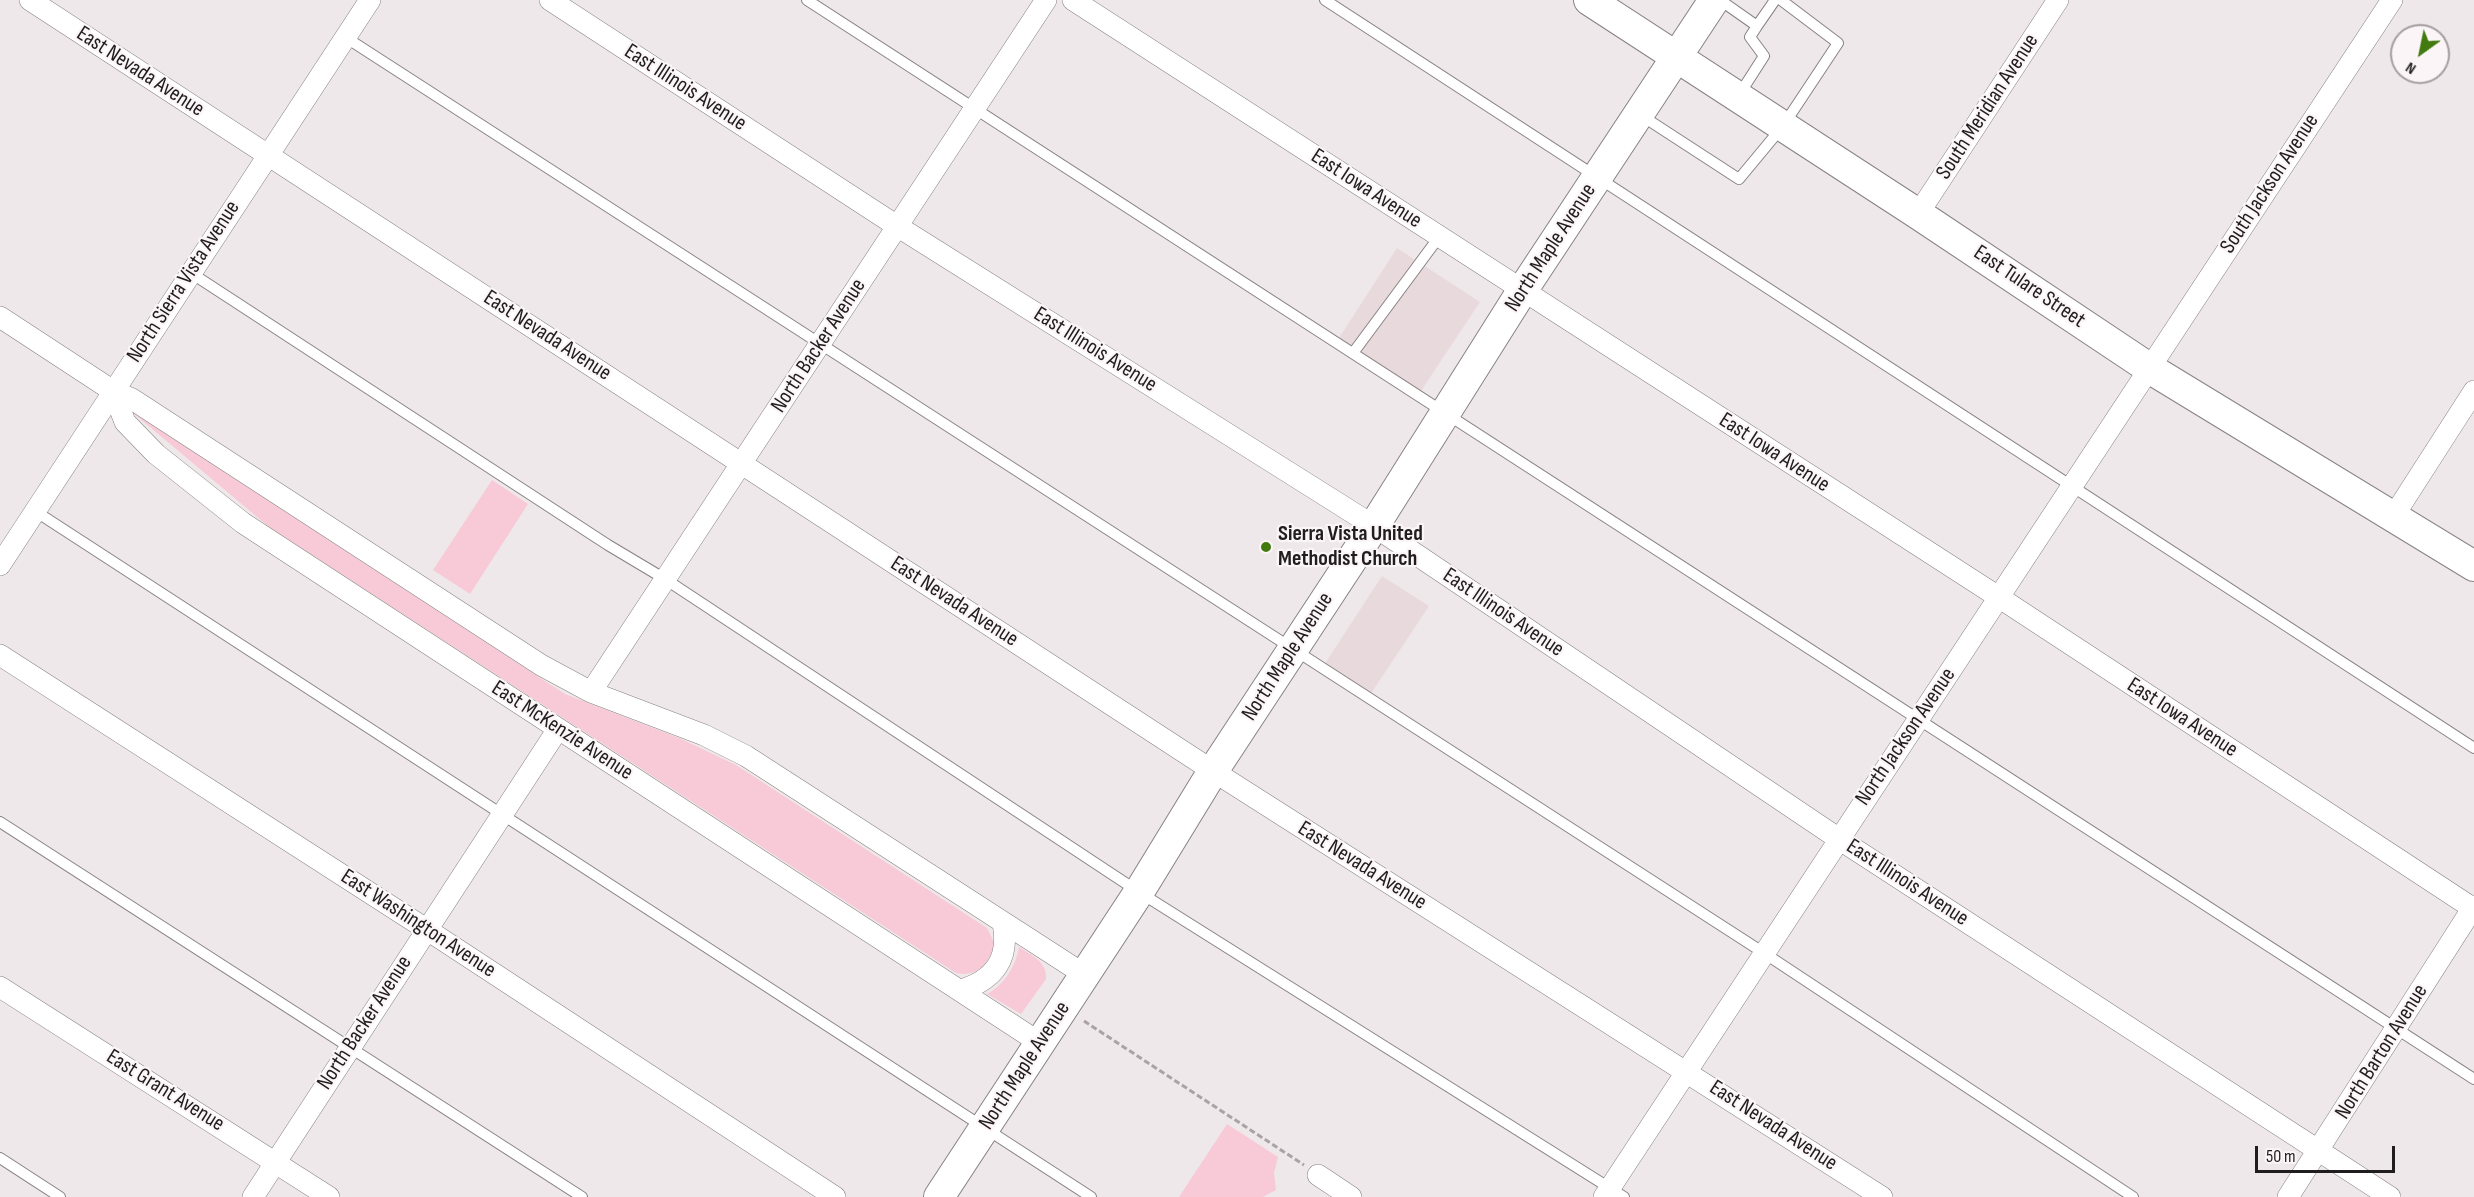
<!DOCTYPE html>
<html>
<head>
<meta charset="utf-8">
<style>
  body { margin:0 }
  #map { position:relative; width:2474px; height:1197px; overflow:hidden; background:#efe8ea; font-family:"Sofia Sans Condensed",sans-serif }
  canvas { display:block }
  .north { position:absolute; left:2390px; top:24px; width:60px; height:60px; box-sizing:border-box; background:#fcf5f7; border:2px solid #a49fa0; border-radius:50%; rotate:213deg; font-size:16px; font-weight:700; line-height:24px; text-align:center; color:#201d1e }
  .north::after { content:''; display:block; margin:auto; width:21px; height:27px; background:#427a0f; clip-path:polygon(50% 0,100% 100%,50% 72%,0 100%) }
  .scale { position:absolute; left:2255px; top:1146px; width:140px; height:27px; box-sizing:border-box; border:3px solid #201d1e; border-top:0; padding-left:8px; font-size:18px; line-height:21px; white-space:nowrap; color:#201d1e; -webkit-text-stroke:4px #fcf5f7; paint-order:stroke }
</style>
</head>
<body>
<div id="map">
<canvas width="2474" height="1197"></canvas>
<div class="north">N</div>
<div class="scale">50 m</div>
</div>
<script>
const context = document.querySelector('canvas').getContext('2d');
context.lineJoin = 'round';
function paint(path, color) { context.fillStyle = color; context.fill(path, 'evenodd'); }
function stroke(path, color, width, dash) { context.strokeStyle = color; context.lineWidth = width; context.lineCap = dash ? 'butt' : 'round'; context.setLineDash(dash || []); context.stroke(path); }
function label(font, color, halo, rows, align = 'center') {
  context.font = font + ' "Sofia Sans Condensed",sans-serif'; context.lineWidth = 4.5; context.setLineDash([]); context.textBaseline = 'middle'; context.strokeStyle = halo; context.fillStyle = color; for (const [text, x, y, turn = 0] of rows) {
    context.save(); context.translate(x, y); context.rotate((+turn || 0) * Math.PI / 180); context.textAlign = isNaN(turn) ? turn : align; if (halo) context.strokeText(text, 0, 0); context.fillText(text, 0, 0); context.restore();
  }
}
const built = new Path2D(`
  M1397 248 1480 302 1421 391 1339 338Z
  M1382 576 1429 606 1370 695 1324 665Z`);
const green = new Path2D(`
  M132 412 565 694 679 738 736 765 987 928 995 944C989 963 977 978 956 973L269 527Z
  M492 480 528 504 470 594 433 570Z
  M1019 947C1031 955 1048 962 1046 979L1021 1014 987 994C1004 985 1016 966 1019 947Z
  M1227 1124 1278 1157 1274 1173 1276 1190 1263 1197H1179Z`);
const path = new Path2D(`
  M1084 1021 1304 1165`);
const service = new Path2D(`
  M807 0 2474 1079
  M1325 0 2474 748
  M1720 0 1757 26 1750 37 1764 56 1739 95
  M1757 26 1775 0
  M345 37 1764 953 2133 1197
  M1639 114 1739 179 1783 126 1838 43 1781 0
  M191 273 608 545 665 579 1139 892 1624 1197
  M1353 353 1439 237
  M35 511 1091 1197
  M0 822 582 1197
  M0 1158 60 1197`);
const minor = new Path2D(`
  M30 0 1213 771 1882 1197
  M550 0 897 226 1374 526 1839 839 2390 1197
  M1073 0 2000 598 2474 909
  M1918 214 2058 0
  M0 317 113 391 132 399 541 665 591 692 704 735 746 756 1085 975
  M113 391 125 422 156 454 243 523 1040 1043
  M2393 517 2474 391
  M0 565 370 0
  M0 655 426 929 835 1197
  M591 692 1046 0
  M0 987 329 1197
  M961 990C994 980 1010 959 1003 923
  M1318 1175 1351 1197
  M253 1197 558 729
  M1604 1197 2392 0
  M2288 1197 2474 906`);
const secondary = new Path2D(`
  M1589 0 1918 214 2149 368 2474 566
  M939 1197 1139 892 1213 771 1374 526 1522 291 1714 0`);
const markers = [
  [1266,547,6,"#427a0f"]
];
const streetNames = [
  ["East Nevada Avenue",140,72,33],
  ["East Illinois Avenue",685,88,33],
  ["South Meridian Avenue",1988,107,-57],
  ["South Jackson Avenue",2270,184,-57],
  ["East Iowa Avenue",1366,189,33],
  ["North Maple Avenue",1551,248,-57],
  ["North Sierra Vista Avenue",184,282,-57],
  ["East Tulare Street",2029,287,34],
  ["East Nevada Avenue",547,336,33],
  ["North Backer Avenue",819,346,-57],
  ["East Illinois Avenue",1095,350,32],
  ["East Iowa Avenue",1774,453,33],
  ["East Nevada Avenue",954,602,33],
  ["East Illinois Avenue",1503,613,34],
  ["North Maple Avenue",1288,657,-57],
  ["East Iowa Avenue",2182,718,33],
  ["East McKenzie Avenue",562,731,33],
  ["North Jackson Avenue",1906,737,-56],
  ["East Nevada Avenue",1362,866,32],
  ["East Illinois Avenue",1907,883,33],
  ["East Washington Avenue",418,924,33],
  ["North Backer Avenue",365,1023,-57],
  ["North Barton Avenue",2382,1052,-58],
  ["North Maple Avenue",1025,1066,-57],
  ["East Grant Avenue",165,1091,32],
  ["East Nevada Avenue",1773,1126,33]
];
const poiNames = [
  ["Sierra Vista United",1278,534],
  ["Methodist Church",1278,559]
];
paint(built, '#e8d9dc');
paint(green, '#f8c9d6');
stroke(service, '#888283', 12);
stroke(minor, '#888283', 22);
stroke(secondary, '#888283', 32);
stroke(path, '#a9a3a5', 3, [6, 3]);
stroke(service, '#fff', 10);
stroke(minor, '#fff', 21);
stroke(secondary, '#fff', 30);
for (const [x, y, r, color] of markers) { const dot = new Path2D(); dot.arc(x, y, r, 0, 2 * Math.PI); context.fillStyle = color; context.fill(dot); stroke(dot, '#fcf5f7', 2); }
label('22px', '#201d1e', '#fcf5f7', streetNames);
label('bold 22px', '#201d1e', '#fcf5f7', poiNames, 'left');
</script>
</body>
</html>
